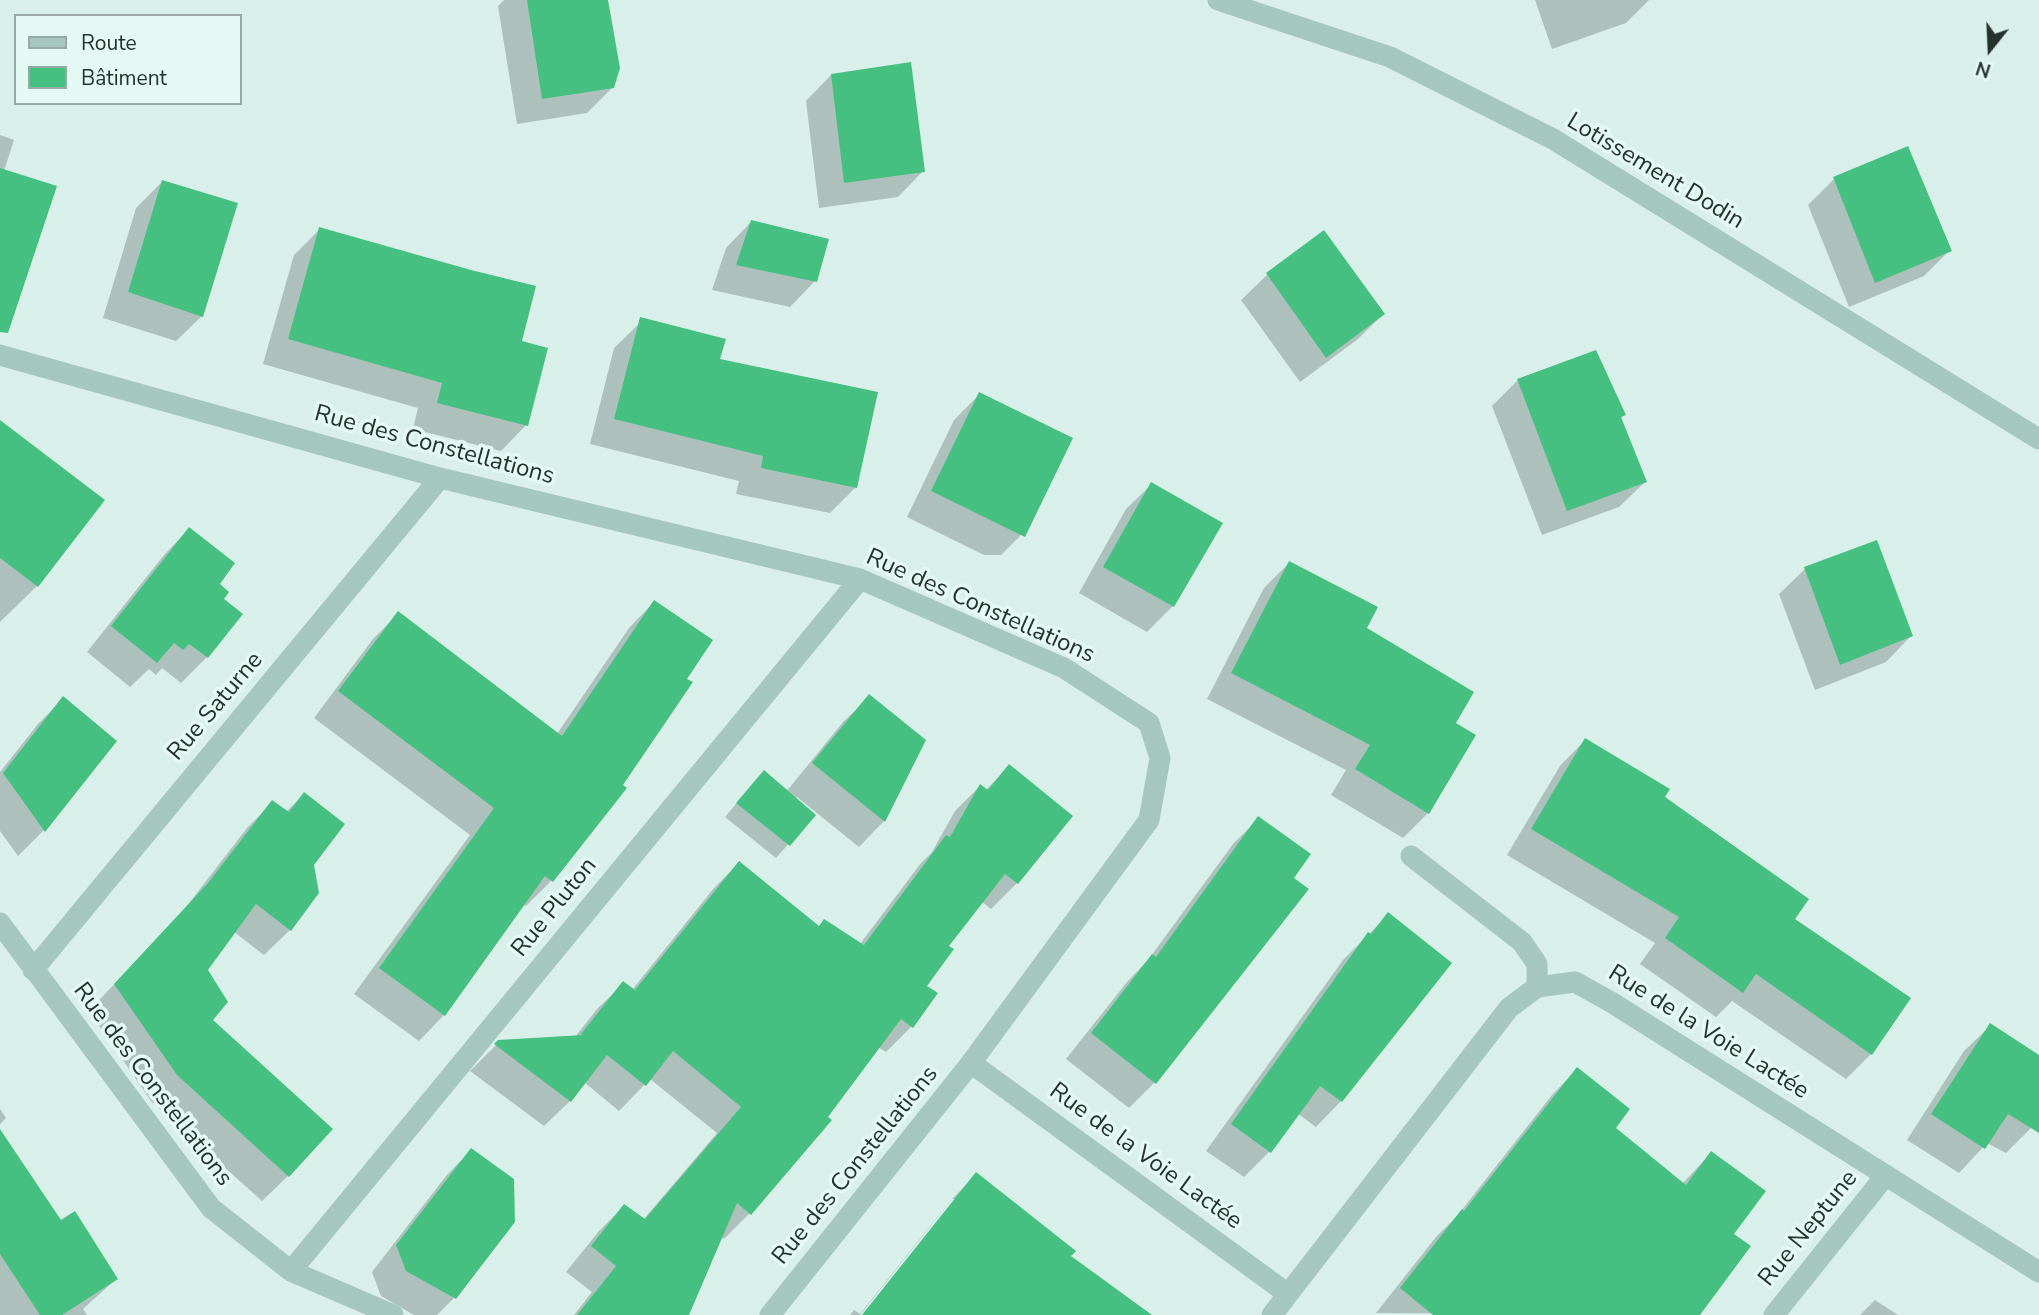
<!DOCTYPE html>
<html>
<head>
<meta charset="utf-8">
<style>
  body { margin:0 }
  #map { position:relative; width:2039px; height:1315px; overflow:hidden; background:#d9f0ea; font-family:"Nunito Sans",sans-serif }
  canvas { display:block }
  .legend { position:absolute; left:14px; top:14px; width:228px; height:91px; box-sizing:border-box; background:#e4f8f4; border:2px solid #98a9a4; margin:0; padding:9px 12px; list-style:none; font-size:21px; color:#26332d }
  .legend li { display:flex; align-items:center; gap:14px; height:35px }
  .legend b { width:35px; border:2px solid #98a9a4 }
  .north { position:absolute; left:1955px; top:14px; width:70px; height:70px; -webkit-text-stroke:5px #e4f8f4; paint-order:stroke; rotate:198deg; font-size:19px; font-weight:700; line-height:28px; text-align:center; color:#26332d }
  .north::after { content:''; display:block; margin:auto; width:24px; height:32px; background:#26332d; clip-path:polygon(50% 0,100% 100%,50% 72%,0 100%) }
</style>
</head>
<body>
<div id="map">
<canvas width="2039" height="1315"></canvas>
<ul class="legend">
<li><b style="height:9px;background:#a5c7bd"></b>Route</li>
<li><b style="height:19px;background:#46c081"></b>Bâtiment</li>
</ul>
<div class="north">N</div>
</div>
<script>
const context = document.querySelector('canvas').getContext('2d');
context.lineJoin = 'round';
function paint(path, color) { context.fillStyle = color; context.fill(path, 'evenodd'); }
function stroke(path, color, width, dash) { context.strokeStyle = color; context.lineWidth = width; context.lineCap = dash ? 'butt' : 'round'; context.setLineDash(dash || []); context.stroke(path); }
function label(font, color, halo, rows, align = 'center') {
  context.font = font + ' "Nunito Sans",sans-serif'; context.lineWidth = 7; context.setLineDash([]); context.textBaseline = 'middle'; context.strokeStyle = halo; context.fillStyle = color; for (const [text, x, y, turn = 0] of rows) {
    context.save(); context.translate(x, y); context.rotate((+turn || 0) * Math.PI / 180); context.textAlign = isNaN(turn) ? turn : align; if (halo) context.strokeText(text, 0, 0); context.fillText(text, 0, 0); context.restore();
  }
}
const shadow = new Path2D(`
  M504 0H606L613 87 587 113 517 124 498 6Z
  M1535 0H1649L1626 23 1552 49Z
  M831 75 923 171 898 197 819 208 806 101Z
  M0 135 14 140 4 171 0 305Z
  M1908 148 1950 250 1924 276 1849 307 1808 205 1834 179Z
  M162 182 202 316 176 341 103 318 136 208Z
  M751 222 815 281 790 307 712 290 726 248Z
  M320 229 520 342 526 425 501 451 413 429 418 408 263 364 294 255Z
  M1323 232 1383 314 1358 339 1300 382 1241 300 1267 275Z
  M640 323 718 361 856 487 830 513 736 494 739 481 590 444 614 348Z
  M1518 380 1624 415 1620 419 1645 482 1619 507 1542 535 1492 406Z
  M980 394 1027 529 1001 555H984L907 517 954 420Z
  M0 422 37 586 0 622Z
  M1152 484 1221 524 1173 606 1147 632 1079 593 1126 509Z
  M189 529 217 584 221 599 241 614 207 657 181 683 162 668 156 675 149 669 130 687 87 652 164 555Z
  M1289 563 1365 629 1454 724 1428 813 1403 838 1331 795 1346 770 1207 699 1264 588Z
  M1805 569 1911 636 1886 662 1815 690 1779 594Z
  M654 602 684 680 621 785 625 788 551 881 526 906 523 904 444 1015 419 1041 354 994 470 835 314 718 373 639 398 614 557 734 629 628Z
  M869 697 923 740 884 821 859 847 797 797 795 799 814 815 776 858 725 817 752 785 786 792 843 722Z
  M63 699 114 741 43 831 18 856 0 831V772L38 724Z
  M1585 740 1662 798 1793 919 1871 1054 1846 1079 1732 1001 1716 1017 1640 964 1655 943 1507 855 1560 766Z
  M1009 766 1071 817 1017 883 991 909 981 901 946 946 924 986 911 1027 886 1052 878 1047 825 1117 829 1120 749 1214 724 1239 721 1236 688 1315H574L592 1292 566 1272 599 1231 624 1206 643 1220 717 1133 650 1079 619 1111 584 1082 570 1101 544 1126 470 1071 499 1042 575 1037 597 1009 623 984 632 990 714 888 739 863 818 927 860 944 921 863 932 852 955 811 980 786 986 790Z
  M304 794 312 864 290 930 264 955 234 932 206 970 211 1020 288 1176 262 1201 151 1101 89 1011 183 911 247 828 273 802 286 812Z
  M1258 819 1154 1083 1129 1108 1066 1059 1127 982 1148 960 1233 844Z
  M1389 914 1341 1101 1316 1127 1297 1113 1269 1152 1244 1177 1206 1151 1343 960Z
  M1990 1026 2039 1057V1115L2031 1128 2006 1153 1987 1143 1959 1173 1907 1140 1964 1051Z
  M1577 1069 1614 1129 1682 1184 1711 1153 1672 1315 1376 1313 1436 1237 1457 1216 1552 1095Z
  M0 1109 6 1118 0 1124Z
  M0 1132 60 1222 116 1279 83 1309 87 1315H0Z
  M471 1150 455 1297 437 1315H414L381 1296 372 1272 446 1176Z
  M977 1174 1069 1257 1149 1315H864L957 1199H952L860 1315H850L854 1310 860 1314 951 1200Z
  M1875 1300 1898 1315H1860Z`);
const building = new Path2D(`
  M527 0H608L620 68 614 88 542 99Z
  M911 62 925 172 844 183 831 74Z
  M1908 146 1952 251 1875 283 1833 177Z
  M0 168 57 186 8 333 0 332Z
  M162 180 238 203 203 317 128 292Z
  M751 220 829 239 817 282 736 265Z
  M319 227 471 270 536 286 522 341 548 348 528 426 437 403 442 383 288 339Z
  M1324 230 1385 314 1326 358 1266 273Z
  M640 317 726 339 720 359 878 392 857 488 761 468 763 456 614 419Z
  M1596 350 1626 415 1621 417 1647 482 1567 511 1517 379Z
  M979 392 1073 438 1025 537 931 491Z
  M0 420 105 500 38 587 0 558Z
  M1151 482 1223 523 1174 607 1103 567Z
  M189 527 235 563 220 584 229 592 224 599 243 614 208 658 189 644 183 650 174 643 157 663 111 626Z
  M1877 540 1913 636 1840 665 1804 567Z
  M1289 561 1378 607 1367 628 1474 692 1456 723 1476 735 1429 814 1355 769 1370 745 1231 673Z
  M654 600 713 640 687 679 693 682 623 785 627 788 553 882 545 876 445 1016 379 968 494 808 338 691 398 611 562 736Z
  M869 694 926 740 885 822 812 763Z
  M63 696 117 741 45 832 3 773Z
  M1585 738 1670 789 1665 797 1809 899 1795 919 1911 998 1872 1055 1756 974 1743 993 1665 938 1679 917 1531 829Z
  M1009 764 1073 816 1018 884 1005 874 949 946 954 949 927 986 938 993 913 1028 901 1019 828 1117 832 1120 751 1215 737 1203 689 1315H577L616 1266 591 1246 624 1204 645 1219 741 1107 673 1051 646 1086 607 1055 571 1102 494 1044 498 1040 583 1035 581 1034 623 981 635 990 739 861 819 926 824 919 864 945 946 835 950 837 980 784 988 790Z
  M764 770 816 815 790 846 736 803Z
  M304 792 345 824 314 865 319 893 291 931 256 904 208 970 228 1002 213 1020 333 1129 289 1177 177 1075 114 984 208 883 272 800 289 812Z
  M1258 816 1311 854 1294 878 1309 889 1156 1084 1091 1033 1152 954 1156 957Z
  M1388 912 1452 963 1342 1102 1320 1086 1271 1153 1231 1124 1368 932 1371 934Z
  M1990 1023 2039 1055V1133L2008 1114 1985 1149 1931 1114Z
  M1577 1067 1630 1109 1616 1128 1686 1185 1711 1151 1766 1191 1734 1234 1751 1246 1700 1315H1433L1400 1288 1462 1209 1464 1211Z
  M0 1129 61 1220 75 1211 118 1279 62 1315H40L0 1254Z
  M471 1148 514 1179 515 1222 456 1299 406 1271 396 1245Z
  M976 1172 1076 1251 1071 1256 1152 1315H862Z`);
const minor = new Path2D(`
  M1218 0 1390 57 1553 139 2039 439
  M0 355 440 478 860 579 1064 668 1149 723 1160 758 1149 820 971 1063 770 1315
  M1411 856 1522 942 1537 964V987
  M0 923 211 1208 291 1271 393 1315
  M33 970 440 478
  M971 1063 1288 1294
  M291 1271 860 579
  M1272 1315 1509 1008 1537 987 1575 982 1611 1002 2039 1272
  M1774 1315 1886 1175`);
const streetNames = [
  ["Lotissement Dodin",1655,172,31],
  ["Rue des Constellations",434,446,15],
  ["Rue des Constellations",980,607,24],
  ["Rue Saturne",216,707,-50],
  ["Rue Pluton",555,908,-51],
  ["Rue de la Voie Lactée",1708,1033,32],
  ["Rue des Constellations",152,1085,53],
  ["Rue de la Voie Lactée",1145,1157,36],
  ["Rue des Constellations",856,1166,-51],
  ["Rue Neptune",1809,1229,-51]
];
paint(shadow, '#0003');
paint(building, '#46c081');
stroke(minor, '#a5c7bd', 21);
label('24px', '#26332d', '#e4f8f4', streetNames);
</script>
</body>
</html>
